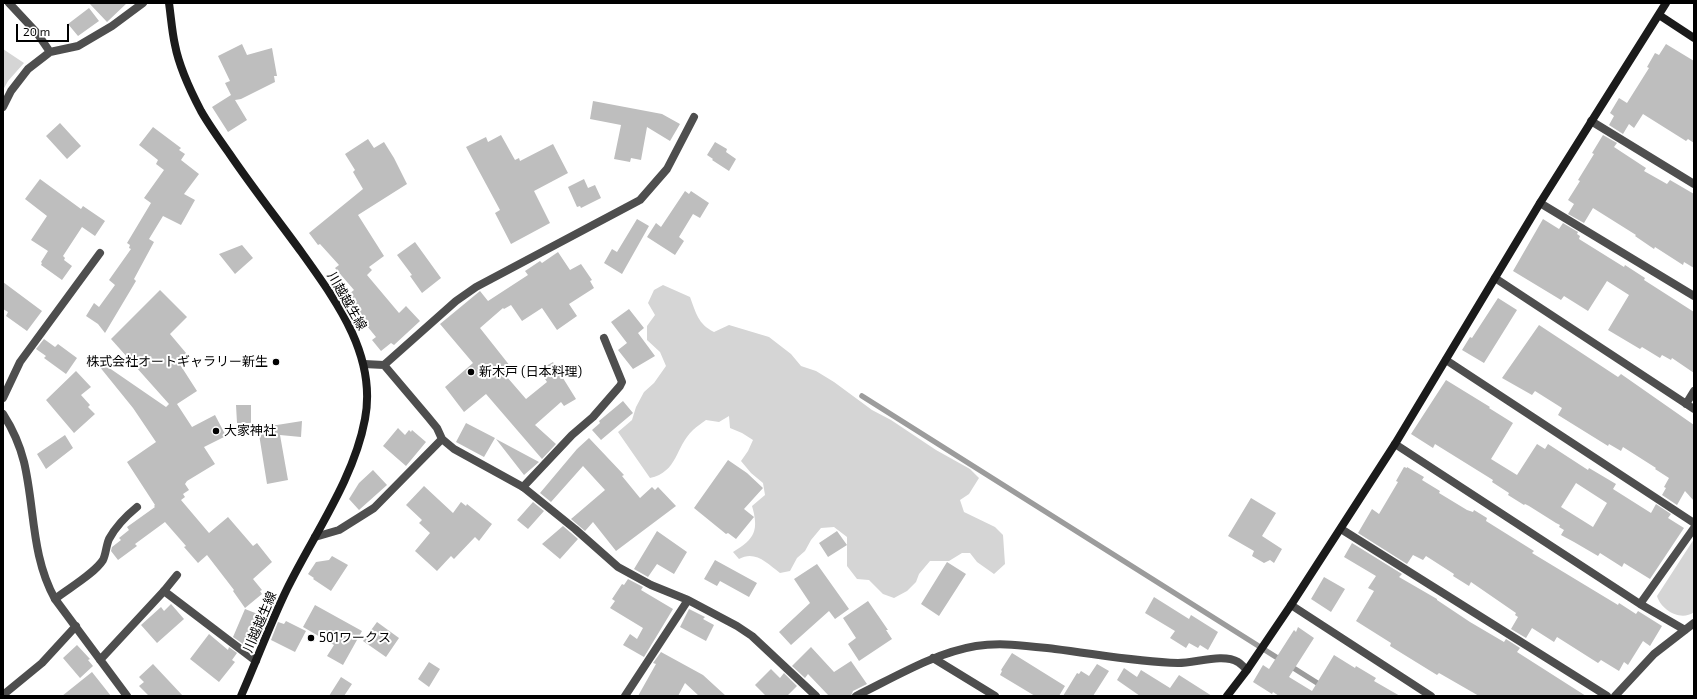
<!DOCTYPE html>
<html>
<head>
<meta charset="utf-8">
<style>
  body { margin:0 }
  #map { position:relative; width:1697px; height:699px; overflow:hidden; background:#fff; font-family:"Exo 2",sans-serif }
  canvas { display:block }
  .frame { position:absolute; inset:0; border:4px solid #000; pointer-events:none }
  .scale { position:absolute; left:16px; top:24px; width:53px; height:18px; box-sizing:border-box; border:2px solid #000; border-top:0; padding-left:5px; font-size:12px; line-height:14px; white-space:nowrap; color:#000; -webkit-text-stroke:3px #fff; paint-order:stroke }
</style>
</head>
<body>
<div id="map">
<canvas width="1697" height="699"></canvas>
<div class="frame"></div>
<div class="scale">20 m</div>
</div>
<script>
const context = document.querySelector('canvas').getContext('2d');
context.lineJoin = 'round';
function paint(path, color) { context.fillStyle = color; context.fill(path, 'evenodd'); }
function stroke(path, color, width, dash) { context.strokeStyle = color; context.lineWidth = width; context.lineCap = dash ? 'butt' : 'round'; context.setLineDash(dash || []); context.stroke(path); }
function label(font, color, halo, rows, align = 'center') {
  context.font = font + ' "Exo 2","Noto Sans JP",sans-serif'; context.lineWidth = 4; context.setLineDash([]); context.textBaseline = 'middle'; context.strokeStyle = halo; context.fillStyle = color; for (const [text, x, y, turn = 0] of rows) {
    context.save(); context.translate(x, y); context.rotate((+turn || 0) * Math.PI / 180); context.textAlign = isNaN(turn) ? turn : align; if (halo) context.strokeText(text, 0, 0); context.fillText(text, 0, 0); context.restore();
  }
}
const green = new Path2D(`
  M3 49 24 63 8 81 3 90Z
  M663 285 690 297C696 313 698 324 714 332L729 325 769 337 791 354 801 366 816 371 834 382 872 410 891 420 936 450 970 469 979 478 969 494 960 500 964 512 995 527 1003 535 1005 564 994 574 977 562 970 553H962L949 561H930L919 574 916 582 907 591 894 598 883 594 869 580 857 579 847 566V537L834 527 821 528 811 540 805 551 797 558 790 571 780 573C767 563 755 550 739 559L733 552C755 539 759 530 752 506L765 495 763 483 751 473 741 461 748 451 753 440 742 433 730 428 729 416 719 422 706 420C702 423 697 426 693 430 675 447 678 472 650 478L618 432 632 420 636 407 644 392 654 383 666 366 660 352 647 340V326L655 315 648 303 654 290Z
  M1694 539V612C1681 622 1661 610 1657 596Z`);
const stream = new Path2D(`
  M862 396 1322 686`);
const building = new Path2D(`
  M89 3H127L107 22Z
  M89 8 99 21 78 36 68 24Z
  M242 44 247 55 272 48 277 76H274L275 82 241 99 235 100 247 120 228 132 212 107 231 95 225 83 230 81 218 56Z
  M1666 44 1694 61V143L1688 139 1686 141 1643 114 1634 128 1629 124 1623 134 1609 125 1614 116 1610 113 1619 98 1627 103 1649 68 1647 67 1655 53 1659 55Z
  M593 101 662 114 680 124 670 141 647 127 641 160 631 158 630 162 614 159 621 125 590 119Z
  M60 123 81 146 67 159 46 136Z
  M153 127 181 148 179 150 185 154 181 160 199 174 184 194 195 200 181 225 163 216 149 239 154 242 134 279 136 281 105 333 98 324 86 316 94 303 99 307 115 285 109 280 131 249 129 248 130 245 127 243 151 203 144 198 164 170 156 164 158 160 139 145Z
  M501 135 515 160 519 158 520 161 553 144 568 173 534 191 550 223 511 244 495 213 500 210 466 147 486 137 488 142Z
  M1603 135 1617 143 1614 147 1646 168 1644 171 1667 184 1670 180 1694 194V268L1684 262 1683 265 1655 247 1654 249 1635 236 1636 235 1593 208 1584 223 1568 214 1574 204 1568 200 1580 181 1578 180 1594 154 1592 153Z
  M368 139 374 148 384 142 394 158 407 184 358 215 384 256 369 267 372 270 367 275 399 313 406 306 420 321 394 345 391 343 381 351 372 340 376 337 344 298 354 290 335 268 339 265 320 244 318 245 309 233 363 189 353 172 355 170 345 154Z
  M715 142 727 149 726 152 736 159 729 171 712 160 713 159 707 155Z
  M40 179 81 209 83 206 105 221 95 236 82 227 63 256 65 258 64 260 72 266 62 280 41 265 42 263 41 262 48 251 31 240 47 216 25 199Z
  M584 179 588 188 595 185 601 198 581 208 580 206 577 207 568 187Z
  M685 191 689 194 691 191 709 203 700 218 693 214 679 237 684 241 675 255 647 237 656 223 661 227Z
  M637 219 649 226 622 274 604 263 612 249 617 252Z
  M1543 219 1559 229 1563 223 1578 232 1577 234 1580 236 1579 239 1624 267 1625 265 1645 278 1644 280 1694 312V373L1672 358 1671 360 1662 355 1660 358 1642 347 1640 349 1608 330 1629 295 1607 281 1588 311 1564 296 1561 300 1513 271Z
  M415 242 441 278 422 293 410 276 412 275 397 255Z
  M242 245 253 258 235 274 219 254Z
  M558 252 570 270 581 264 592 280 590 281 594 288 569 304 577 316 557 330 542 308 522 321 511 305 504 309 503 308 480 328 514 371 507 377 526 399 547 382 539 370 553 362 576 399 564 406 561 402 535 425 556 444 542 459 486 394 464 412 445 387 473 363 440 324 480 291 488 301 528 275 525 271 540 261 542 263Z
  M3 282 42 311 27 331 6 316 8 312 3 309Z
  M160 290 187 317 170 334 186 353 178 361 179 363 197 391 177 404 192 427 215 415 226 436 204 447 215 464 187 481 185 484 189 490 183 494 185 497 181 500 209 533 228 517 253 546 257 543 272 562 253 579 262 590 260 591 262 594 245 608 233 591 234 590 207 555 198 563 184 547 186 546 165 522 135 544 137 546 118 560 111 551 112 547 121 540 119 538 129 530 127 527 155 507 154 506 155 505 127 462 156 442 133 408 99 366 102 363 166 407 169 404 111 339Z
  M1498 298 1517 310 1484 363 1462 350 1470 337 1472 338Z
  M629 309 644 328 638 333 655 356 633 369 618 350 627 343 611 322Z
  M1539 325 1618 377 1621 374 1694 425V501L1685 491 1677 505 1662 495 1666 488 1664 487 1669 478 1655 469 1656 468 1623 447 1621 451 1609 444 1608 446 1558 415 1562 408 1535 391 1532 395 1502 378Z
  M44 339 55 347 58 344 77 358 66 374 44 358 46 356 36 349Z
  M76 371 91 387 81 395 90 405 88 407 95 414 74 433 46 400Z
  M1446 380 1490 407 1489 408 1513 423 1491 459 1517 475 1537 444 1545 449 1548 444 1588 470 1589 468 1616 484 1613 489 1651 513 1656 504 1671 514 1668 518 1684 528 1650 579 1624 563 1622 567 1600 553 1598 556 1574 542 1561 535 1564 530 1559 527 1560 525 1556 523 1529 506 1525 504 1524 505 1508 495 1509 493 1492 482 1493 480 1435 444 1433 448 1411 434ZM1576 483 1607 503 1593 527 1561 507Z
  M623 401 633 413 601 440 592 430 600 423 599 421Z
  M236 405H251V423H237Z
  M302 421 301 437 280 435 288 480 267 484 258 428Z
  M466 423 495 438 484 457 456 442Z
  M398 428 405 435 409 430 411 432 412 430 426 442 406 466 383 446Z
  M65 435 73 448 46 469 37 454Z
  M589 438 624 475 622 476 640 498 652 487 655 490 658 487 676 506 616 551 593 522 585 531 571 519 605 490 583 466 551 502 540 493 577 449Z
  M496 439 539 462 524 475Z
  M728 460 747 473 763 488 744 509 754 517 736 539 728 533 726 534 694 508Z
  M1404 467 1407 468V467L1424 477 1422 480 1440 491 1439 493 1467 510 1473 512 1474 510 1487 518 1486 521 1534 551 1532 553 1618 605 1619 603 1636 614 1638 611 1662 626 1650 646 1643 641 1628 665 1624 662 1619 671 1601 660 1598 663 1557 637 1554 642 1532 628 1526 638 1511 629 1518 617 1515 615 1516 613 1471 582 1469 586 1453 576 1454 574 1426 556 1423 560 1413 555 1407 564 1358 533 1372 509 1379 514 1398 482 1396 481Z
  M373 470 387 485 359 510 349 499 359 483Z
  M424 486 453 513 461 502 466 506 467 504 492 524 479 541 475 537 454 559 451 556 437 571 415 551 430 533 419 523 422 520 406 505Z
  M1251 498 1276 513 1262 536 1282 549 1274 563 1270 560 1264 563 1252 556 1254 551 1228 536Z
  M533 502 544 511 528 529 517 520Z
  M563 526 578 539 560 559 542 544Z
  M657 531 687 552 674 574 657 564 648 577 634 569Z
  M837 531 847 545 828 557 819 543Z
  M1352 543 1402 574 1399 577 1437 599V600L1470 622 1504 642 1506 639 1520 648 1517 652 1586 696H1479L1439 673 1437 675 1390 646 1391 643 1356 621 1374 591 1368 588 1376 576 1344 557Z
  M332 556 348 565 331 591 313 579 314 578 308 574 316 562 329 560Z
  M715 560 757 583 749 597 720 581 717 586 704 579Z
  M947 562 966 574 939 616 921 604Z
  M817 564 849 609 835 619 829 611 791 645 779 632 810 603 794 579Z
  M1324 577 1345 589 1331 612 1311 599Z
  M628 579 643 587 641 590 673 609 644 657 623 645 630 634 637 639 643 628 610 608 615 601 612 599 622 584 624 585Z
  M1154 597 1189 619 1191 615 1218 632 1208 650 1200 645 1198 648 1189 643 1186 648 1170 638 1175 631 1145 613Z
  M868 601 888 630H886L892 639 859 661 848 644 856 638 843 618Z
  M171 604 184 619 157 643 141 625 161 607 164 611Z
  M315 605 362 631 343 665 327 656 334 645 303 627Z
  M245 609 268 618 261 635 254 632 251 641 247 640 243 644 233 637Z
  M689 609 705 617 703 619 714 625 706 641 680 627Z
  M286 621 306 631 295 652 271 640 278 622 284 624Z
  M377 622 399 638 386 657 363 641Z
  M1298 627 1314 638 1289 677 1312 691 1334 655 1355 668 1356 666 1376 678 1374 681 1400 696H1279L1273 692 1272 694 1253 682 1263 665 1269 669 1294 630 1296 632Z
  M209 634 228 650 229 647 237 653 232 660 235 662 219 682 190 659Z
  M77 645 90 659 88 660 93 666 80 678 63 658Z
  M811 647 834 672 851 661 867 684 853 691 851 696H829L808 674 805 678 792 666Z
  M661 652 703 675 726 696H699L685 683 678 696H638L656 664 653 663Z
  M1012 653 1065 686 1059 696H1035L1000 675 1002 671 1001 670Z
  M429 662 440 669 429 687 418 679Z
  M153 664 183 696H149L139 686 144 682 139 677Z
  M1097 664 1109 671 1093 696H1063L1077 673 1079 674 1081 671 1089 676Z
  M1124 668 1137 677 1141 670 1170 688 1179 675 1212 696H1140L1117 680Z
  M771 669 780 678 784 673 797 686 787 696H766L755 685Z
  M92 672 111 696H62Z
  M341 677 352 684 344 696H329Z`);
const lane = new Path2D(`
  M3 398 20 362 100 253
  M523 487 572 435 593 417 620 386 622 382 604 338
  M164 591 177 575
  M55 599C69 588 94 574 103 560 106 554 106 546 109 539 116 526 126 516 137 507
  M933 658 995 696`);
const street = new Path2D(`
  M9 3 37 33 50 52
  M3 107 11 91 28 69 50 52 78 46 112 26 143 3
  M1591 121 1694 184
  M1540 203 1694 296
  M1495 278 1694 409
  M1446 360 1694 523
  M364 364 384 365 428 417 437 428 442 439 454 449 523 487 575 529 618 567 651 585 688 600 737 626 752 636 816 696
  M384 365 456 301 476 287 640 200 667 169 694 117
  M1686 404 1694 391
  M3 414C12 428 20 446 24 462 35 508 31 556 55 599L127 696
  M1395 444 1640 604 1685 630
  M1341 529 1607 696
  M315 537 339 530 374 508 442 439
  M1640 604 1694 528
  M1291 605 1431 696
  M100 660 164 591 256 661
  M3 695 42 663 76 626
  M625 696 688 600
  M856 696C895 677 934 653 976 646 1002 642 1029 646 1055 649 1096 654 1137 662 1178 663 1196 663 1223 653 1238 662 1241 664 1244 667 1247 670
  M1615 696 1654 654 1694 623`);
const secondary = new Path2D(`
  M169 3C171 17 172 32 175 45 179 66 191 92 201 111 209 125 219 139 229 153 252 187 278 220 302 253 337 302 377 356 365 419 354 479 314 534 287 589 270 624 257 660 241 696
  M1659 15 1694 38
  M1227 696 1247 670 1291 605 1395 444 1540 203 1666 3`);
const markers = [
  [276,362,4,"#000"],
  [471,372,4,"#000"],
  [216,431,4,"#000"],
  [311,638,4,"#000"]
];
const streetNames = [
  ["川越越生線",347,301,60],
  ["川越越生線",260,622,-67]
];
const poiNames = [
  ["株式会社オートギャラリー新生",268,362,"right"],
  ["新木戸 (日本料理)",479,372],
  ["大家神社",224,431],
  ["501ワークス",319,638]
];
paint(green, '#d5d5d5');
stroke(stream, '#9c9c9c', 5.5);
paint(building, '#bebebe');
stroke(lane, '#4e4e4e', 8);
stroke(street, '#4e4e4e', 8);
stroke(secondary, '#1b1b1b', 8);
for (const [x, y, r, color] of markers) { const dot = new Path2D(); dot.arc(x, y, r, 0, 2 * Math.PI); context.fillStyle = color; context.fill(dot); stroke(dot, '#fff', 1.5); }
label('13px', '#000', '#fff', streetNames);
label('13px', '#000', '#fff', poiNames, 'left');
</script>
</body>
</html>
